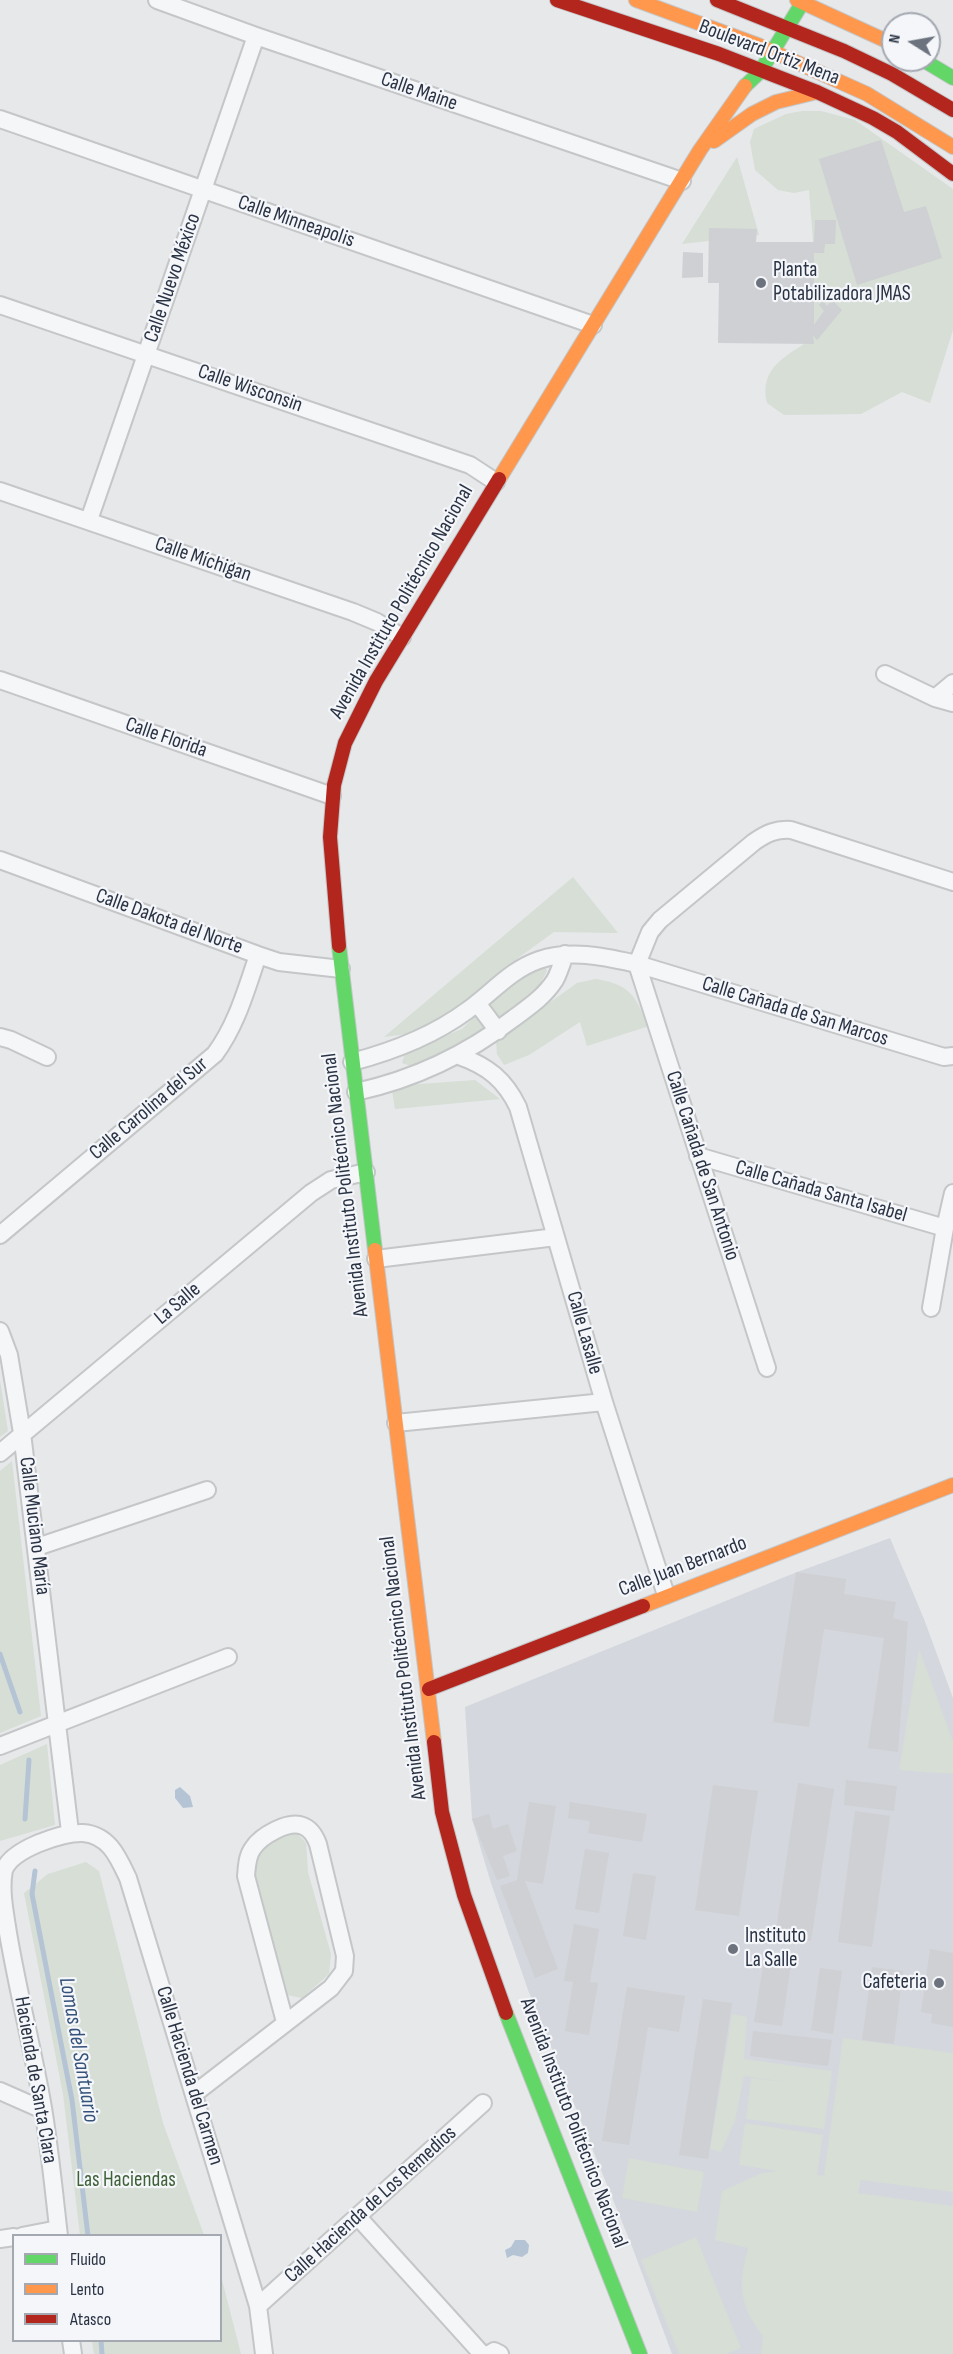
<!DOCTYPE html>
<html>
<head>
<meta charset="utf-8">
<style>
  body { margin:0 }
  #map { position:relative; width:953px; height:2354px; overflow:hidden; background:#e6e8ea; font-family:"Sofia Sans Condensed",sans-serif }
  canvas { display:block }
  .legend { position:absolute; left:12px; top:2234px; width:210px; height:108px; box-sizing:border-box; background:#f4f6f9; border:2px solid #a4a8b1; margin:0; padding:8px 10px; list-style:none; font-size:18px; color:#2b3445 }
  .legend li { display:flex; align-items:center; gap:12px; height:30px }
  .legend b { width:30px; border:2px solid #a4a8b1 }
  .north { position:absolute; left:881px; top:12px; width:60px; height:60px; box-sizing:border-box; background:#f4f6f9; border:2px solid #a4a8b1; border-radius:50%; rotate:281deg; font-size:16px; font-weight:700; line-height:24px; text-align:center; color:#2b3445 }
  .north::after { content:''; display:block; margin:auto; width:21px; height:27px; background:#6c737f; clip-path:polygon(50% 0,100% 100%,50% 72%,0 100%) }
</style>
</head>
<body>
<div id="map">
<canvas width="953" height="2354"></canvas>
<ul class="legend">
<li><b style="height:8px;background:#63d668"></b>Fluido</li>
<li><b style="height:8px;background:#ff974d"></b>Lento</li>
<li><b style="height:8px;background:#b3261e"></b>Atasco</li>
</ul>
<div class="north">N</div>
</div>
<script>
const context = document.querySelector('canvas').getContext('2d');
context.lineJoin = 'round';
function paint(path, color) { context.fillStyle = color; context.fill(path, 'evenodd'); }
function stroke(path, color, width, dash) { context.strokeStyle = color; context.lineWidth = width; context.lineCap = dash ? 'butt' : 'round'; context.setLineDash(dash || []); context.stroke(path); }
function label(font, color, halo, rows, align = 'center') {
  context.font = font + ' "Sofia Sans Condensed",sans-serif'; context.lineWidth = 4.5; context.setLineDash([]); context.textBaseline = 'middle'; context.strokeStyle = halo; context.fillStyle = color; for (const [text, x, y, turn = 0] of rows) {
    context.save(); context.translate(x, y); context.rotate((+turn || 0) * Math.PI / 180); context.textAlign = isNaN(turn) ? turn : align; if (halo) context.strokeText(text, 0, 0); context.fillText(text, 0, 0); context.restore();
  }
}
const built = new Path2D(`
  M890 1538 924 1619 953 1698V2354H672L633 2249 528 1990 491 1883 472 1819 465 1707 792 1574Z`);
const green = new Path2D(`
  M802 111H821L855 120 953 189V330L930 403 902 392 861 414 784 415 767 403C759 368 785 357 810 340L814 253 809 190 794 193 778 190 755 170 750 142 754 129 786 114Z
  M737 157 759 235 682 244Z
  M573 877 618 933 554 932 518 958 466 1004 430 1031 384 1037Z
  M542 963 547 971 539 986 503 1018 452 1056 416 1068 402 1063 405 1053 462 1029 497 995Z
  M596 979C632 985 634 996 649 1026L587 1046 580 1022 529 1055 504 1065 497 1054 496 1041 577 983Z
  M475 1080 500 1099 395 1109 392 1090 407 1085Z
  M0 1380 8 1431 0 1437Z
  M12 1461 41 1716 0 1733V1471Z
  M919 1649 953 1741V1774L899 1770Z
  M47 1744 55 1825 0 1841V1765Z
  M297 1833 306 1843 308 1872 331 1954 329 1974 302 1998 282 1994 250 1872 256 1851 267 1842Z
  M86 1862 99 1871 163 2123 204 2235H80L63 2094 24 1893 48 1874Z
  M732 2014 747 2017 744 2059 832 2071 824 2129 746 2119 751 2078 786 2082 744 2076 735 2121 721 2152 710 2149Z
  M843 2038 953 2053V2192L861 2180 858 2193 953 2206V2354H761L763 2336C739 2306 738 2284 748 2248L715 2240 722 2191 762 2173 777 2171 739 2165 745 2123 823 2135 817 2175 828 2176 824 2175Z
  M629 2158 704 2172 697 2212 622 2198Z
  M696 2237 741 2348 726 2354H679L641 2260Z
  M221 2276 241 2354H94L92 2341 220 2340Z`);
const water = new Path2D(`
  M180 1787 190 1796 193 1807 183 1808 175 1798V1790Z
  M515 2240H525L529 2245 528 2253 522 2257 513 2255 507 2258 505 2250 511 2247Z`);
const stream = new Path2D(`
  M0 1654 20 1712
  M25 1819 29 1760
  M35 1871 32 1894 72 2100 88 2236
  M101 2340 102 2354`);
const building = new Path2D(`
  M881 140 904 212 926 206 942 258 857 285 819 159Z
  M815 220H836L835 244H825L824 253H814V325L824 311 819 305 823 301 827 306 832 300 842 310 817 340 813 335 814 344 718 343 719 283H708L709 228 757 229 756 242H814Z
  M683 252 703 253V277L682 278Z
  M796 1572 846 1579 844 1594 896 1602 893 1618 908 1622 898 1752 868 1748 884 1638 824 1629 809 1727 773 1722Z
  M846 1780 897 1786 894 1811 844 1805Z
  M798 1783 834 1789 811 1941 775 1936Z
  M713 1785 758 1791 739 1916 695 1910Z
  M529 1802 556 1806 543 1884 525 1881 558 1969 535 1978 500 1886 517 1880Z
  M570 1802 647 1814 642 1842 588 1833 590 1821 568 1818Z
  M855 1811 890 1816 872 1947 838 1942Z
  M489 1814 493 1829 508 1824 517 1851 503 1856 510 1876 497 1880 472 1819Z
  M585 1849 609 1853 599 1913 575 1909Z
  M633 1873 656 1876 646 1940 623 1936Z
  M574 1924 599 1929 590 1982 598 1983 589 2035 565 2031 573 1982 564 1981Z
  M930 1949 953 1953V2027L931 2023 932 2014 921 2012Z
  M765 1953 792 1957 782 2026 754 2022Z
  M872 1967 903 1971 894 2044 862 2040Z
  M820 1968 842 1971 833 2034 811 2030Z
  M627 1987 685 1996 679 2032 648 2027 629 2145 602 2141Z
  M703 1999 732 2003 708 2159 679 2155Z
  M753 2031 832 2040 828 2066 750 2056Z`);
const street = new Path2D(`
  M157 0 256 36 682 181
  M0 119 593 325
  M0 305 470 465 496 482
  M0 491 353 612 377 622 402 637
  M89 520 256 36
  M885 674 935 698 953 703
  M0 680 332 796
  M935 698 953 683
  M0 860 258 955 279 962 341 969
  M637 964 767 1368
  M637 964 650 932 660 920 754 842C767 833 776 829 791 830L953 882
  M477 1003 498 1031
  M0 1037 11 1040 47 1057
  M459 1056C488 1066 505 1080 518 1107L604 1402 666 1595
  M352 1062C394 1051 433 1036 468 1010 492 993 510 970 539 960 572 949 605 957 637 964L944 1057 953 1056
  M356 1092C415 1079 466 1055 514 1018 529 1007 544 997 555 980 559 973 562 963 565 954
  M698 1156 945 1228
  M0 1235 215 1054C237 1024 246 990 258 955
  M376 1259 556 1237
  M931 1308 945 1228 953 1193
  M0 1331 9 1355 22 1433 70 1832
  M396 1423 604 1402
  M0 1453 311 1193 331 1180 366 1172
  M37 1547 207 1490
  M0 1746 228 1657
  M0 2091 43 2110
  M194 2094 331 1988 344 1971 345 1956 318 1844C315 1836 311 1829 303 1826 288 1820 261 1836 253 1848 247 1856 247 1866 246 1876L285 2022
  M358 2217 482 2354
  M22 2236 58 2229
  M59 2236C54 2193 50 2150 43 2108 33 2050 18 1992 8 1933 5 1913 0 1890 4 1870 12 1849 62 1832 83 1833 109 1835 118 1857 128 1878L258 2306 264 2354
  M0 2239 14 2237
  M258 2306 483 2103
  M71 2340 73 2354
  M489 2354 494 2351 500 2354`);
const fast = new Path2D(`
  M923 60 953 78
  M745 86 760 72 804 0
  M339 946 375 1250
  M506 2013 640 2354`);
const slow = new Path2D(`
  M636 0 758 45 867 94 953 147
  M797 0 893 44
  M714 141 752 114 776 102 817 92
  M499 479 700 150 745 86
  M375 1250 434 1742
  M643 1606 953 1485`);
const jam = new Path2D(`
  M557 0 719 54 817 92 873 118 897 132 953 174
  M717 0 844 51 892 74 953 110
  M339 946 330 837 334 785 345 743 376 681 499 479
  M429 1689 643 1606
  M434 1742 442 1812 464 1895 506 2013`);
const markers = [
  [761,283,6,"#6c737f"],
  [733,1949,6,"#6c737f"],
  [939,1983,6,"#6c737f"]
];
const streetNames = [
  ["Boulevard Ortiz Mena",769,53,21],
  ["Calle Maine",419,92,19],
  ["Calle Minneapolis",296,222,19],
  ["Calle Nuevo México",173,278,-71],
  ["Calle Wisconsin",250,389,19],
  ["Calle Míchigan",203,560,19],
  ["Avenida Instituto Politécnico Nacional",402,602,-60],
  ["Calle Florida",166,738,19],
  ["Calle Dakota del Norte",169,922,20],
  ["Calle Cañada de San Marcos",795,1012,17],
  ["Calle Carolina del Sur",149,1109,-40],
  ["Calle Cañada de San Antonio",702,1166,72],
  ["Avenida Instituto Politécnico Nacional",346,1185,-97],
  ["Calle Cañada Santa Isabel",821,1192,16],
  ["La Salle",178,1304,-40],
  ["Calle Lasalle",584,1333,74],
  ["Calle Muciano María",34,1526,83],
  ["Calle Juan Bernardo",683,1567,-21],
  ["Avenida Instituto Politécnico Nacional",404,1668,-97],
  ["Calle Hacienda del Carmen",189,2076,73],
  ["Hacienda de Santa Clara",35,2080,80],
  ["Avenida Instituto Politécnico Nacional",573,2123,69],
  ["Calle Hacienda de Los Remedios",371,2205,-42]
];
const poiNames = [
  ["Planta",773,271],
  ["Potabilizadora JMAS",773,295],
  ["Instituto",745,1937],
  ["La Salle",745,1961],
  ["Cafeteria",927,1983,"right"]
];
const parkNames = [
  ["Las Haciendas",126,2181]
];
const waterNames = [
  ["Lomas del Santuario",78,2050,80]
];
paint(built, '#d4d7dd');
paint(green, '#d6ded6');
paint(water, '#b4c4d5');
stroke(stream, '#b4c4d5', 5);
paint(building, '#ced0d3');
stroke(street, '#c4c6c8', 20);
stroke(fast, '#c4c6c8', 16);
stroke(slow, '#c4c6c8', 16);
stroke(jam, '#c4c6c8', 16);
stroke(street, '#f5f6f7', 16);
stroke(fast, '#63d668', 14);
stroke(slow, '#ff974d', 14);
stroke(jam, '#b3261e', 14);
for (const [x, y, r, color] of markers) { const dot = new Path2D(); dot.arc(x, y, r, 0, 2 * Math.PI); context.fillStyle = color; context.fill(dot); stroke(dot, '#f4f6f9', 2); }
label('21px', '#2b3445', '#f4f6f9', streetNames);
label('21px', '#2b3445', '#f4f6f9', poiNames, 'left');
label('21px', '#3f6138', '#f4f6f9', parkNames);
label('italic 22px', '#34527a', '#f4f6f9', waterNames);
</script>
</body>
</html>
